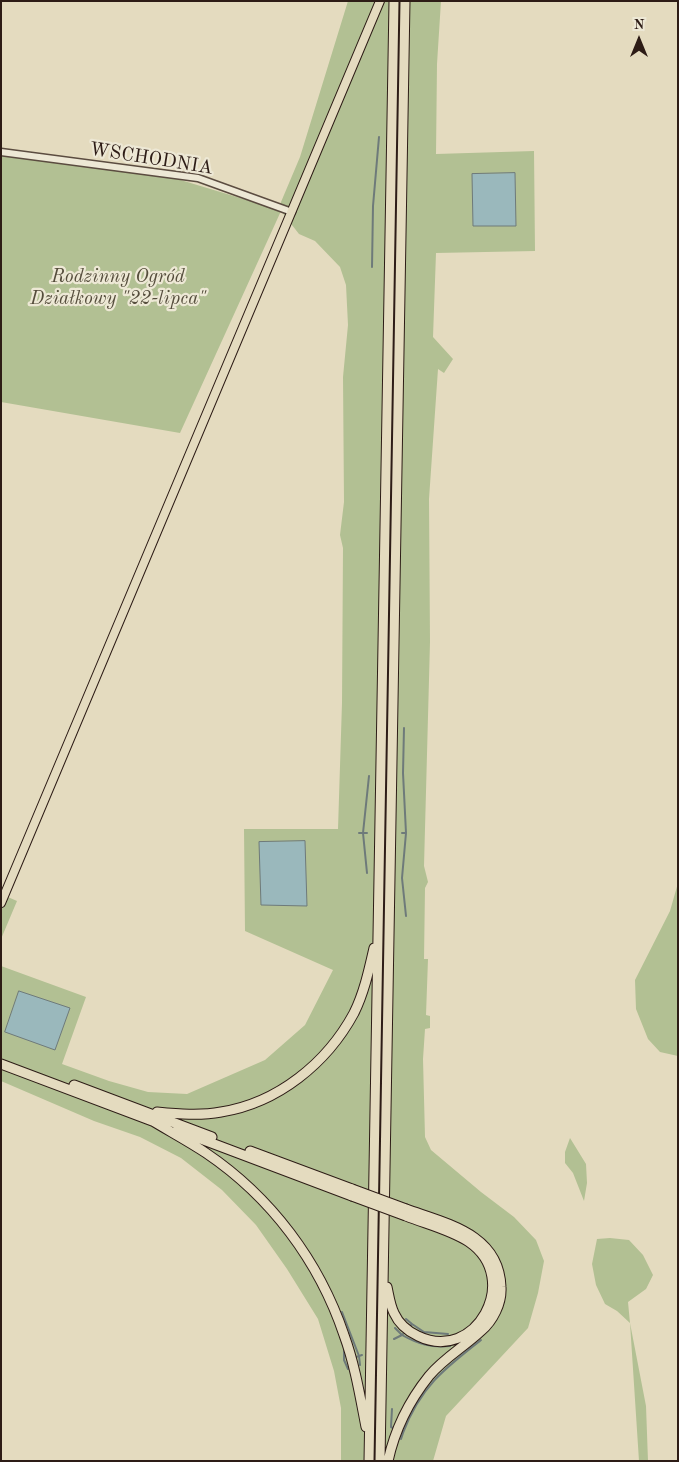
<!DOCTYPE html>
<html>
<head>
<meta charset="utf-8">
<style>
  body { margin:0 }
  #map { position:relative; width:679px; height:1462px; overflow:hidden; background:#e4dbbf; font-family:"Old Standard TT",serif }
  canvas { display:block }
  .frame { position:absolute; inset:0; border:2px solid #2d1c16; pointer-events:none }
  .north { position:absolute; left:614px; top:15px; width:50px; height:50px; -webkit-text-stroke:4px #ede8d5; paint-order:stroke; rotate:0deg; font-size:14px; font-weight:700; line-height:20px; text-align:center; color:#2d1c16 }
  .north::after { content:''; display:block; margin:auto; width:18px; height:22px; background:#2d1c16; clip-path:polygon(50% 0,100% 100%,50% 72%,0 100%) }
</style>
</head>
<body>
<div id="map">
<canvas width="679" height="1462"></canvas>
<div class="frame"></div>
<div class="north">N</div>
</div>
<script>
const ctx = document.querySelector('canvas').getContext('2d');
ctx.lineJoin = 'round';
function fillPath(path, color) { ctx.fillStyle = color; ctx.fill(path, 'evenodd'); }
function stroke(path, color, width, dash) { ctx.strokeStyle = color; ctx.lineWidth = width; ctx.lineCap = dash ? 'butt' : 'round'; ctx.setLineDash(dash || []); ctx.stroke(path); }
function label(font, color, halo, rows, align = 'center') {
  ctx.font = font + ' "Old Standard TT",serif'; ctx.lineWidth = 4.5; ctx.setLineDash([]); ctx.textBaseline = 'middle'; ctx.strokeStyle = halo; ctx.fillStyle = color; for (const [text, x, y, turn = 0] of rows) {
    ctx.save(); ctx.translate(x, y); ctx.rotate((+turn || 0) * Math.PI / 180); ctx.textAlign = isNaN(turn) ? turn : align; if (halo) ctx.strokeText(text, 0, 0); ctx.fillText(text, 0, 0); ctx.restore();
  }
}
const green = new Path2D(`
  M348,1H441L437,64L436,154L534,151L535,251L436,253L433,337L453,359L444,373L438,369L429,499L430,642L424,866L428,882L425,888L424,959H428L426,1015L430,1016V1028L425,1029L423,1059L425,1137L431,1150L481,1192L514,1217L536,1240L544,1261L538,1293L528,1328L446,1416L433,1461H341V1408L334,1371L318,1319L287,1269L256,1225L222,1190L181,1158L140,1137L94,1121L1,1081V966L86,997L62,1064L109,1081L148,1092L187,1094L265,1060L305,1025L333,970L245,931L244,829H338L342,703L343,548L340,535L344,502L343,377L348,325L346,285L340,267L315,241L299,234L281,211L180,433L1,402V155L174,178L280,210L279,208L281,202L300,157Z
  M678,883V1056L660,1052L648,1039L636,1009L635,980L670,911Z
  M1,894L17,901L1,939Z
  M570,1138L586,1164L587,1183L584,1201L573,1173L565,1163V1152Z
  M610,1238L629,1240L643,1255L653,1275L646,1289L628,1302L630,1323L646,1406L648,1461H639L630,1323L617,1311L605,1304L596,1285L592,1264L597,1239Z`);
const water = new Path2D(`
  M515,173L516,226H473L472,174Z
  M305,841L307,906L261,905L259,842Z
  M19,991L70,1008L55,1050L5,1032Z`);
const stream = new Path2D(`
  M372,267L373,206L379,137
  M404,728L403,773L406,833
  M359,833H367
  M402,833H406L402,878L406,916
  M367,873L363,833L369,776
  M342,1312L359,1356L360,1365
  M406,1319L412,1324L411,1325
  M412,1324L424,1332L448,1334
  M395,1328L402,1335L403,1334
  M394,1339L402,1335C418,1344 431,1348 450,1346
  M344,1351V1360L348,1369
  M356,1357L362,1355
  M392,1409L391,1427L393,1428
  M402,1432L403,1433C420,1387 445,1368 481,1340
  M401,1439L403,1433`);
const minor = new Path2D(`
  M1,152L198,178L292,212`);
const major = new Path2D(`
  M1,903L380,1`);
const highway = new Path2D(`
  M1,1064L155,1122
  M74,1085L212,1137
  M157,1112C178,1114 200,1116 221,1112C278,1103 327,1063 354,1013C364,993 369,970 374,948
  M151,1120C169,1131 188,1141 206,1153C271,1197 319,1261 344,1335C355,1365 360,1396 366,1427
  M177,1130L352,1196
  M250,1151L352,1189
  M387,1287C389,1296 390,1305 394,1313C399,1324 407,1331 418,1336C475,1364 523,1279 469,1242C451,1230 426,1224 406,1216
  M369,1461L394,1
  M380,1461L405,1
  M388,1461C395,1429 409,1401 429,1376C444,1358 464,1347 481,1331C493,1321 502,1303 501,1287C499,1234 448,1224 406,1209`);
const highwayBridge = new Path2D(`
  M352,1189L406,1209
  M352,1196L406,1216`);
const streetNames = [
  ["WSCHODNIA",151,159,9]
];
const parkNames = [
  ["Rodzinny Ogród",118,277],
  ["Działkowy \"22-lipca\"",118,299]
];
fillPath(green, '#b2c093');
fillPath(water, '#9ab8bc');
stroke(water, '#6e7a7a', 1);
stroke(stream, '#6e7a7a', 2);
stroke(minor, '#5b4c40', 9);
stroke(major, '#2d1c16', 10);
stroke(highway, '#2d1c16', 11);
stroke(minor, '#ede8d5', 6);
stroke(major, '#e4dbbf', 8);
stroke(highway, '#e4dbbf', 9);
stroke(highwayBridge, '#2d1c16', 11, []);
stroke(highwayBridge, '#e4dbbf', 9);
label('19px', '#2d1c16', '#ede8d5', streetNames);
label('italic 19px', '#554d3c', '#ede8d5', parkNames);
</script>
</body>
</html>
